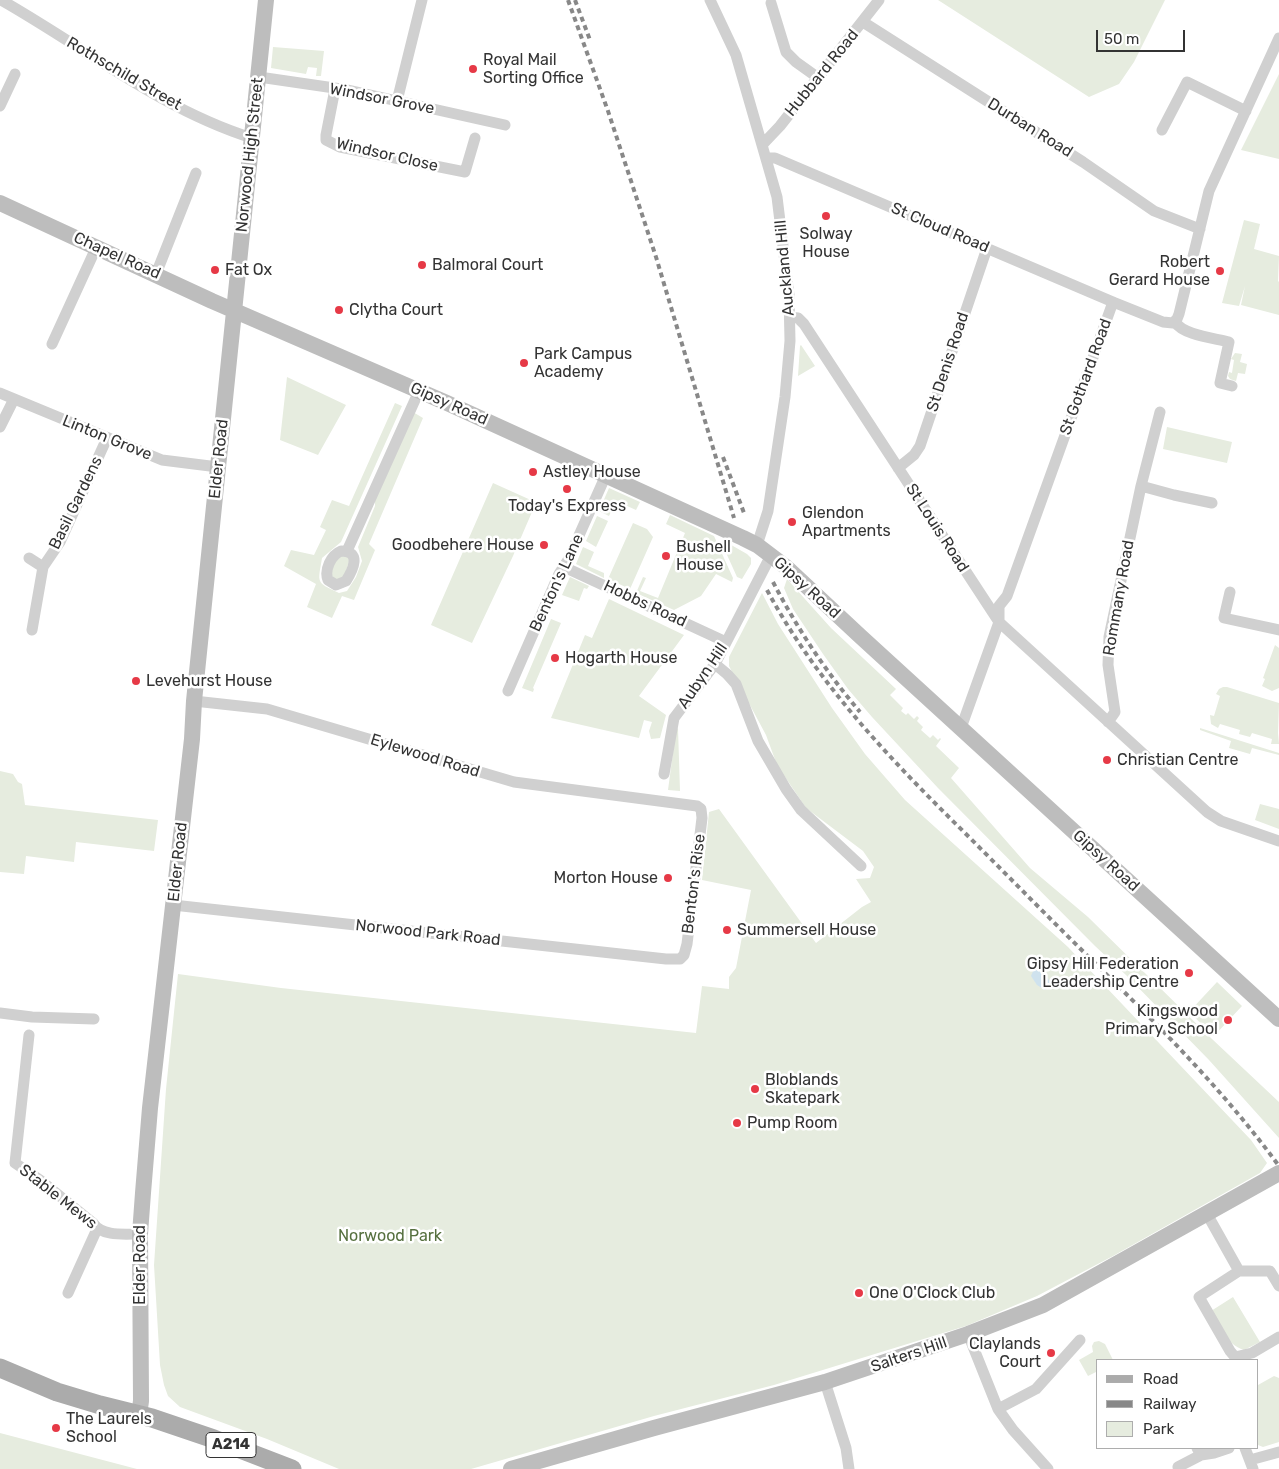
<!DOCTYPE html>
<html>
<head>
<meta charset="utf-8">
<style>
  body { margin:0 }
  #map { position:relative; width:1279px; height:1469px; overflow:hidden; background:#fff; font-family:Rubik,sans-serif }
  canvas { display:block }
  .legend { position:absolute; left:1096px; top:1359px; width:162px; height:90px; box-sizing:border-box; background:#fff; border:1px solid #adadad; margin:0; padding:6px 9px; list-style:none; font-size:15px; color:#333 }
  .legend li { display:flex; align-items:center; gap:10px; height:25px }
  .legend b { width:25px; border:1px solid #adadad }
  .scale { position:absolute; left:1096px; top:30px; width:89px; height:22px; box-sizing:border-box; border:2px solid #333; border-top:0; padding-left:6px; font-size:15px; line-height:18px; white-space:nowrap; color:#333; -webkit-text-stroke:4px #fff; paint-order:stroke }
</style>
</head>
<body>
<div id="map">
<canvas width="1279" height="1469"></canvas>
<ul class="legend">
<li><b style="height:6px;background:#ababab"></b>Road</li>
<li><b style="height:6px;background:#888"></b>Railway</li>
<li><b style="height:14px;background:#e6ecdf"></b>Park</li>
</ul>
<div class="scale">50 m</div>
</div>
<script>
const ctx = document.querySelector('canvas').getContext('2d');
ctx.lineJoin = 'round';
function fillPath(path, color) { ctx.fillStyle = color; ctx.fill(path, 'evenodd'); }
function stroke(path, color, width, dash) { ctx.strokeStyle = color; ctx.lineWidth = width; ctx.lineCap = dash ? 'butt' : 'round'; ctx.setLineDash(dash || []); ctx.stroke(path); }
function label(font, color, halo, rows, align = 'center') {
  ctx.font = font + ' Rubik,sans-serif'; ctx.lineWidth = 5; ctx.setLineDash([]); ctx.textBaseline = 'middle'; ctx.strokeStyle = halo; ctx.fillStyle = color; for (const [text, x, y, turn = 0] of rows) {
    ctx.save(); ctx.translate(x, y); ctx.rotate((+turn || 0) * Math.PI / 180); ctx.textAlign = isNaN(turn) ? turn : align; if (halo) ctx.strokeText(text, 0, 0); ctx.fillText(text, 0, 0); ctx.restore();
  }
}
const green = new Path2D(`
  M938,0H1165L1134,62L1119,84L1089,97Z
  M273,47L324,51L321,76H316L317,68L308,67L306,74L271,68Z
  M1279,74V159L1241,150Z
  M1244,220L1260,224L1254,249L1279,256L1278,281L1279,282V315L1241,305L1245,286L1239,306L1222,303Z
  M801,345L815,366L798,376L800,346Z
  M1235,353L1242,354L1240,362L1247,364L1245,374L1238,373L1236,381L1230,379L1228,376L1229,372L1232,373L1234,360L1231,359Z
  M287,377L346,405L318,455L280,440Z
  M395,403L402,406L341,542L322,558C318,583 315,582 339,593L347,591L356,577L362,561L358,547L375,506V500L413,412L423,418L369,544L375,550L354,600L342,596L332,618L307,607L316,584L284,566L291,550L314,555L326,530L320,527L332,500L349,506Z
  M1167,427L1232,442L1227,463L1163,449Z
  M493,483L533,501L535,505L513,556L472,643L431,625Z
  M609,488L640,502L636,510L616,501L609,516L599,511Z
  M670,515L714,536L733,578L732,582L716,574L701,596L674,610L636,593L643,577L646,578L640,591L658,598L685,533L666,524Z
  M597,516L608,521L596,547L586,541Z
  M633,523L647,529L653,537L630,589L608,579Z
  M726,542L747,554L751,558V564L742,579L737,577L723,546Z
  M583,547L594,552L588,566L604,573V578L576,564Z
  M339,555L350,558L344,578L335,582L330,571Z
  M570,577L589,586L587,589L584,588L579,601L562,595Z
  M787,579L831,628L896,689L890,695L903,708L901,711L906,715L908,713L914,719L917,716L919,718L917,721L923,727L921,730L930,738L933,735L938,740L940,738L941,739L936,746L959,768L951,778L1030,868L1088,917L1212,1039L1279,1102V1138L1209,1060L1126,975L1095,946L938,788L872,717L848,689L823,654L793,609L784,588Z
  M762,593L778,624L832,708L865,754L905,800L1068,947L1251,1140L1267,1163L1260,1173L1113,1256L1037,1296L966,1326L774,1385L654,1416L471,1469H339L267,1439L180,1407L168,1396L164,1385L160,1365L154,1265L166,1089L178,974L281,988L696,1033L702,986L729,989V977L736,968L751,890L702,880L709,812L719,809L816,943L862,907L871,902L856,879L870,878L874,867L863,851L806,808L777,765L766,735L729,666V657Z
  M609,599L684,635L639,696L666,715L660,738L651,739L649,731L652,722L644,720L639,738L551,718L585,635L592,638Z
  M551,619L561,623L533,688L534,689L533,692L522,688Z
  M1275,645L1279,648V688L1272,691L1262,686L1265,679L1263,678Z
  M1223,687H1227L1279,703L1278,733L1279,744H1271L1272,739L1252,733L1250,737L1239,734L1240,730L1220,724L1218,728L1211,724L1210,715L1214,716L1220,696L1216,694L1219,689Z
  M678,728L680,791L668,790L676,730Z
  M1200,728L1279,753V755L1252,748L1250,754L1229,748L1231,741L1200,730Z
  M0,771L13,774L18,782L22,784L25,805L158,820L154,851L76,842L74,862L26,856L24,874L0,872Z
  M1260,804L1279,809V829L1255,820Z
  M1217,982L1242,1006L1214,1036L1189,1012Z
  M1233,1297L1260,1342L1244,1350C1226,1344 1219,1326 1211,1311Z
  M1099,1341L1105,1344L1113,1360H1098V1371L1088,1376L1079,1360L1093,1352L1092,1346L1094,1342Z
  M1274,1376L1279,1378V1442L1263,1447L1258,1445V1385Z
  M0,1433L137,1469H0Z`);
const water = new Path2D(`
  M1034,969C1045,972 1048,976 1051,986L1045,990L1037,985L1031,976Z`);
const street = new Path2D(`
  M1,0C84,47 160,109 252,138
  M710,0L736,55L777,197L789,295L790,341L785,397L768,511L757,545
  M771,3L786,52L796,62L817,77
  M863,22L1083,162L1154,211L1200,229
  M259,77L348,90L505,125
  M335,89L326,135V140L340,147L465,172L475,138
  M397,101L422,0
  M0,106L15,74
  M1162,130L1187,82L1246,111
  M762,145L780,126L879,0
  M766,158H775L1113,302L1163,322L1173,323L1177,319L1179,314L1209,191L1279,38
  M156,274L196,173
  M790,317L798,318L804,324L999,622L1207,812L1221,821L1279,841
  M1175,322C1183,335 1214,338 1229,342L1220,383L1232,386
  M52,344L96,248
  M0,393L162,460L218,467
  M0,427L14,399
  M898,468L914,455L920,446L987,248
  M1141,486L1174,495L1212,503
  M341,551C362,551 353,570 346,581L336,585L328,580C324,570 331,555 341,551Z
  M347,551L419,391
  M29,558L43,567
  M564,567L726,642
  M1230,592L1224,618L1279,630
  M32,630L43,567L60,542L107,438
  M715,664L727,674L736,684L758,741L786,789L801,810L861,866
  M508,691L559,574L568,560L606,475
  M1108,722L1115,712L1108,665L1109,637L1141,486L1160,412
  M961,728L999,622V606L1007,596L1113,302
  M664,774L674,718L715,664L767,563L772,556
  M173,905L666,959H680L684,955L687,944L702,818L701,809L697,806L514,782L267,709L194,701
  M0,1013L32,1017L94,1019
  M29,1035L15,1163L40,1180L93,1223C102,1237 125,1234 140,1234
  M1207,1214L1239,1271
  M1279,1286L1270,1271H1239L1199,1297L1230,1351L1235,1357L1252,1353L1279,1337
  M68,1293L97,1229
  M968,1334L998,1409L1013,1430L1048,1469
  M825,1382L846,1448L849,1469
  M998,1409L1036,1389L1080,1340
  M1197,1448L1201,1455L1214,1453L1229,1448
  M1245,1448L1253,1469
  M1250,1460L1279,1452
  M1178,1467L1201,1455`);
const secondary = new Path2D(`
  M0,203L212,301L447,403L743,538L757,545L786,567L860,636L1279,1019
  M139,1415L141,1401L140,1234L143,1193L150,1108L192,739L194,701L266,0
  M511,1469L654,1428L825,1382L968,1334L1043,1305L1279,1173`);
const primary = new Path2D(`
  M0,1368L57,1392L100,1405L152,1418L214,1439L292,1469`);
const rail = new Path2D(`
  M568,0L608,111L656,257L734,518
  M575,0L590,40
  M723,457L744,513
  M773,582C797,628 826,672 860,712
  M767,590C818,685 892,761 968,836C1013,881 1057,926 1102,970C1165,1032 1227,1095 1279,1166`);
const markers = [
  [473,69,5,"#e63946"],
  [826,216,5,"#e63946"],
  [422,265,5,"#e63946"],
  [215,270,5,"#e63946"],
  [1220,271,5,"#e63946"],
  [339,310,5,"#e63946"],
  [524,363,5,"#e63946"],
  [533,472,5,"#e63946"],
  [567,489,5,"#e63946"],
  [792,522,5,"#e63946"],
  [544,545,5,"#e63946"],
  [666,556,5,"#e63946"],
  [555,658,5,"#e63946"],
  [136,681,5,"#e63946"],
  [1107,760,5,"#e63946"],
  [668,878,5,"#e63946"],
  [727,930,5,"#e63946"],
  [1189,973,5,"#e63946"],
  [1228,1020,5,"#e63946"],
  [755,1089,5,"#e63946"],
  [737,1123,5,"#e63946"],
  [859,1293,5,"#e63946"],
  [1051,1353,5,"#e63946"],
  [56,1428,5,"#e63946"]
];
const shields = [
  [231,1445,50]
];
const shieldNames = [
  ["A214",231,1445]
];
const poiNames = [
  ["Royal Mail",483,60],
  ["Sorting Office",483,78],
  ["Solway",826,234,"center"],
  ["House",826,252,"center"],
  ["Robert",1210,262,"right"],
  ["Gerard House",1210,280,"right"],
  ["Balmoral Court",432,265],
  ["Fat Ox",225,270],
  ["Clytha Court",349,310],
  ["Park Campus",534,354],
  ["Academy",534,372],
  ["Astley House",543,472],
  ["Today's Express",567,506,"center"],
  ["Glendon",802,513],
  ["Apartments",802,531],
  ["Goodbehere House",534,545,"right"],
  ["Bushell",676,547],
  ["House",676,565],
  ["Hogarth House",565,658],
  ["Levehurst House",146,681],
  ["Christian Centre",1117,760],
  ["Morton House",658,878,"right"],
  ["Summersell House",737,930],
  ["Gipsy Hill Federation",1179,964,"right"],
  ["Leadership Centre",1179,982,"right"],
  ["Kingswood",1218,1011,"right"],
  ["Primary School",1218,1029,"right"],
  ["Bloblands",765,1080],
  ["Skatepark",765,1098],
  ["Pump Room",747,1123],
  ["One O'Clock Club",869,1293],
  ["Claylands",1041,1344,"right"],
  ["Court",1041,1362,"right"],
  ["The Laurels",66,1419],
  ["School",66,1437]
];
const streetNames = [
  ["Hubbard Road",822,73,-51],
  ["Rothschild Street",124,74,30],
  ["Windsor Grove",382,99,11],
  ["Durban Road",1030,128,32],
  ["Norwood High Street",250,155,-84],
  ["Windsor Close",387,155,13],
  ["St Cloud Road",940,228,23],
  ["Chapel Road",117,256,24],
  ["Auckland Hill",785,268,-95],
  ["St Denis Road",948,362,-72],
  ["St Gothard Road",1086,377,-70],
  ["Gipsy Road",449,404,24],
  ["Linton Grove",107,438,22],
  ["Elder Road",219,459,-84],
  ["Basil Gardens",76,503,-64],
  ["St Louis Road",937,528,57],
  ["Benton's Lane",557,583,-65],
  ["Gipsy Road",807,588,42],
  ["Rommany Road",1119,598,-80],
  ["Hobbs Road",645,604,25],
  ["Aubyn Hill",703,676,-56],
  ["Eylewood Road",425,756,17],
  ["Gipsy Road",1106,861,42],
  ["Elder Road",178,862,-84],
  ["Benton's Rise",694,884,-83],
  ["Norwood Park Road",428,933,6],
  ["Stable Mews",58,1197,38],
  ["Elder Road",140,1265,-90],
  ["Salters Hill",909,1355,-19]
];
const parkNames = [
  ["Norwood Park",390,1236]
];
fillPath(green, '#e6ecdf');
fillPath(water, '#cfe2ee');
stroke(street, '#d0d0d0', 11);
stroke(secondary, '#bdbdbd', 16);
stroke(primary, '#ababab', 19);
stroke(rail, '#888', 4, [5, 4]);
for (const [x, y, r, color] of markers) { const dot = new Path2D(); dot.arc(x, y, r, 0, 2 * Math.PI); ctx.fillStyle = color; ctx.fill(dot); stroke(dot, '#fff', 2); }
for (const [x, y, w] of shields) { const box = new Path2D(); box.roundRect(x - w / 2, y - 12.5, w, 25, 4); ctx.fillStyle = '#fff'; ctx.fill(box); stroke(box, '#333', 1); }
label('bold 15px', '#333', null, shieldNames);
label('16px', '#333', '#fff', poiNames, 'left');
label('16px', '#333', '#fff', streetNames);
label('16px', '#56703f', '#fff', parkNames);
</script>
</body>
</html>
